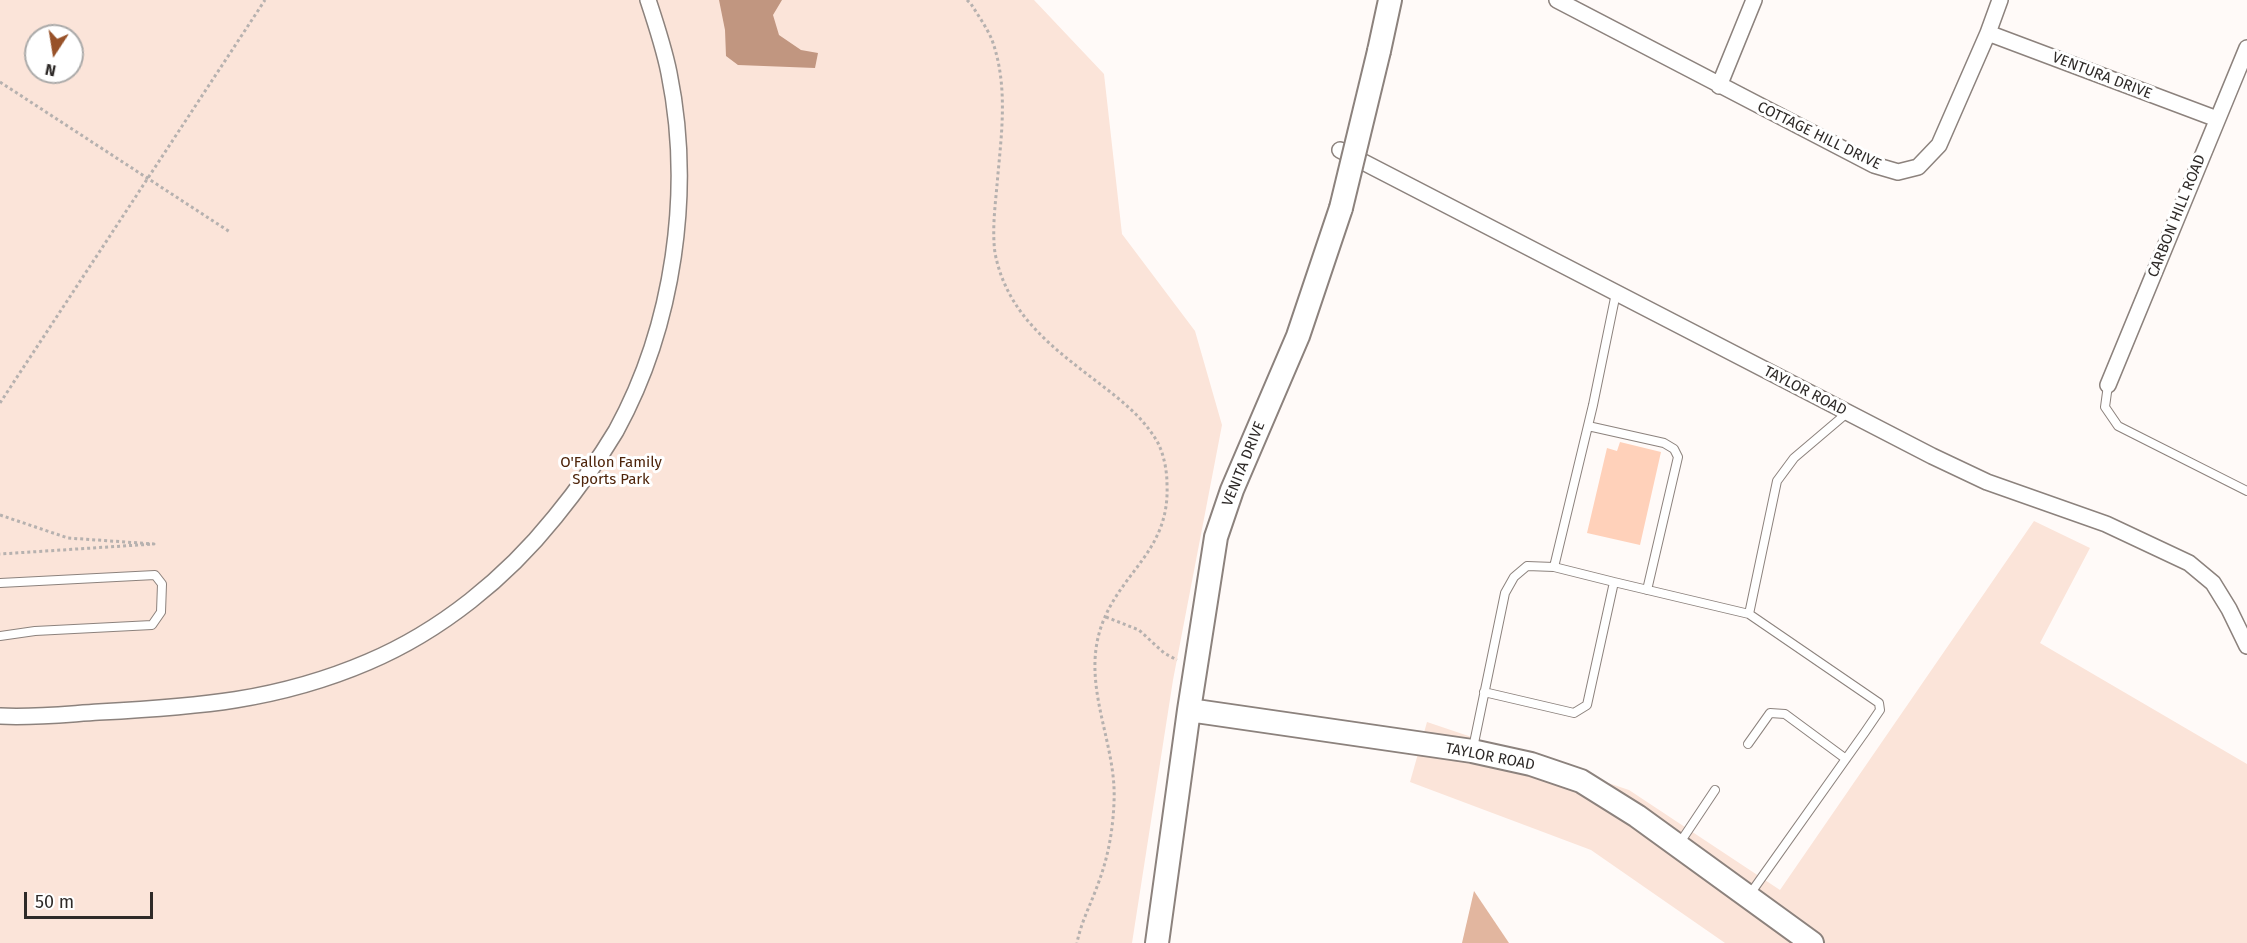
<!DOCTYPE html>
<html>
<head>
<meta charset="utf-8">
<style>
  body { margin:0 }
  #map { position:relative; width:2247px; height:943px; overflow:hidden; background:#fffaf8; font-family:"Fira Sans",sans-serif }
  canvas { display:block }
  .north { position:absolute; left:24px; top:24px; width:60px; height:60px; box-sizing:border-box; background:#fff; border:2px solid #abaaa9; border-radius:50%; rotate:192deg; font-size:16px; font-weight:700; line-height:24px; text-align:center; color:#2e2a28 }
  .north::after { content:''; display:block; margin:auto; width:21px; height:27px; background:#985229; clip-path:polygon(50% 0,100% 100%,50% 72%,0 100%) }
  .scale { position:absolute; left:24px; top:892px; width:129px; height:27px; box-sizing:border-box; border:3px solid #2e2a28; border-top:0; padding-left:8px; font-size:18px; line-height:21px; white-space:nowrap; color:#2e2a28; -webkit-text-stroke:4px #fff; paint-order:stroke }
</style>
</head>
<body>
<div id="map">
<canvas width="2247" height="943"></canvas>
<div class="north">N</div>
<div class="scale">50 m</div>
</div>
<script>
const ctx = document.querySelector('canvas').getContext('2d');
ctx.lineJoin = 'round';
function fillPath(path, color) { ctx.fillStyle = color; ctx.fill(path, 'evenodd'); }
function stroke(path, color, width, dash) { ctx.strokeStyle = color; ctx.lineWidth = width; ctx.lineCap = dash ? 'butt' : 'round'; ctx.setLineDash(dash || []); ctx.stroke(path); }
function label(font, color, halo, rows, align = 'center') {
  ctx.font = font + ' "Fira Sans",sans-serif'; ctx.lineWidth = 6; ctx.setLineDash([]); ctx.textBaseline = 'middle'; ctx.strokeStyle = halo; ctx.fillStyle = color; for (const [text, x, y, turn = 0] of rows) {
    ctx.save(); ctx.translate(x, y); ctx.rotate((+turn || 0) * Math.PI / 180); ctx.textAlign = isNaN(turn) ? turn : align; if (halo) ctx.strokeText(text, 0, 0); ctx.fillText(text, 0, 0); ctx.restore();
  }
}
const green = new Path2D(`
  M0,0H1034L1104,74L1122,234L1195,331L1222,425L1173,680L1132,943H0ZM36,36H72V72H36Z
  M2034,521L2090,548L2040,643L2247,764V943H1725L1591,850L1410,782L1427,722L1629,790L1780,890Z`);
const forest = new Path2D(`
  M1474,891L1509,943H1462Z`);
const water = new Path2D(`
  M719,0H782L773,15L779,35L801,50L818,53L815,68L738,65L726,56L725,30Z`);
const building = new Path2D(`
  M1620,442L1661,452L1640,545L1587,533L1607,448L1617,451Z`);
const path = new Path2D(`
  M967,0L971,4C978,15 987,28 992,40C1009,87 1001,137 997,185C995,207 992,231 995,253C1007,315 1053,348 1100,384C1122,401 1144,418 1158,443C1164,455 1167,471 1167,484C1170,552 1121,570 1101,627C1081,687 1117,743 1114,802C1113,830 1108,858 1098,884C1091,904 1081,922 1077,943
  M0,82L230,232
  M0,403L265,0
  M0,515L68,538L154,544L0,554
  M1106,617L1139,630L1164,653L1177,660`);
const lane = new Path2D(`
  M2108,385L2105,407L2118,426L2247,491
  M1588,426L1664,443L1674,449L1678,457L1647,590
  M1614,582L1749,614L1879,703L1880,710L1865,732L1750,894
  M0,583L155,575L162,584L161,612L152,625L35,631L0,636
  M1749,614L1777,481L1794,458L1847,413
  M1484,692L1574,713L1587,705L1614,582L1554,567
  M1748,744L1770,713L1785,714L1846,759
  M1473,748L1505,593L1514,577L1527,566L1554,567L1593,405L1616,293
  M1679,844L1715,790`);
const street = new Path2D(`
  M1557,0L1874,165L1898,172L1918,167L1939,145L1988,33L2000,0
  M1988,33L2217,119
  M1719,86L1754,0
  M1340,150L1932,456L1987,482L2106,524L2189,563L2213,583L2229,609L2247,646
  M2108,385L2247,48
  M0,716C33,718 67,714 99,712C196,707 277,701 368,662C441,631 506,578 555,517C577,490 598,461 616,431C674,325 693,191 669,73C664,48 656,24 648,0`);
const secondary = new Path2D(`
  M1379,51L1390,0
  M1189,710L1472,751L1531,764L1581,781L1637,816L1812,943
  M1157,943L1189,710L1216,537L1232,490L1298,336L1341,208`);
const secondaryBridge = new Path2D(`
  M1341,208L1379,51`);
const streetNames = [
  ["VENTURA DRIVE",2102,76,21],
  ["COTTAGE HILL DRIVE",1819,136,26],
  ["CARBON HILL ROAD",2177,216,-68],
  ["TAYLOR ROAD",1805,391,27],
  ["VENITA DRIVE",1244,464,-68],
  ["TAYLOR ROAD",1490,757,11]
];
const parkNames = [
  ["O'Fallon Family",611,463],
  ["Sports Park",611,480]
];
fillPath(green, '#fbe4d9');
fillPath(forest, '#e2b69f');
fillPath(water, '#c19680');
fillPath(building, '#ffd1ba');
stroke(lane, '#8c827d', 10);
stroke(street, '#8c827d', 18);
stroke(secondary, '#8c827d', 26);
stroke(path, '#b6b1af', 3, [3, 3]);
stroke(lane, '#fff', 8);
stroke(street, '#fff', 15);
stroke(secondary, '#fff', 22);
stroke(secondaryBridge, '#8c827d', 26, []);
stroke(secondaryBridge, '#fff', 22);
label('15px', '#2e2a28', '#fff', streetNames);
label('15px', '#4e240a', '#fff', parkNames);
</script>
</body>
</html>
